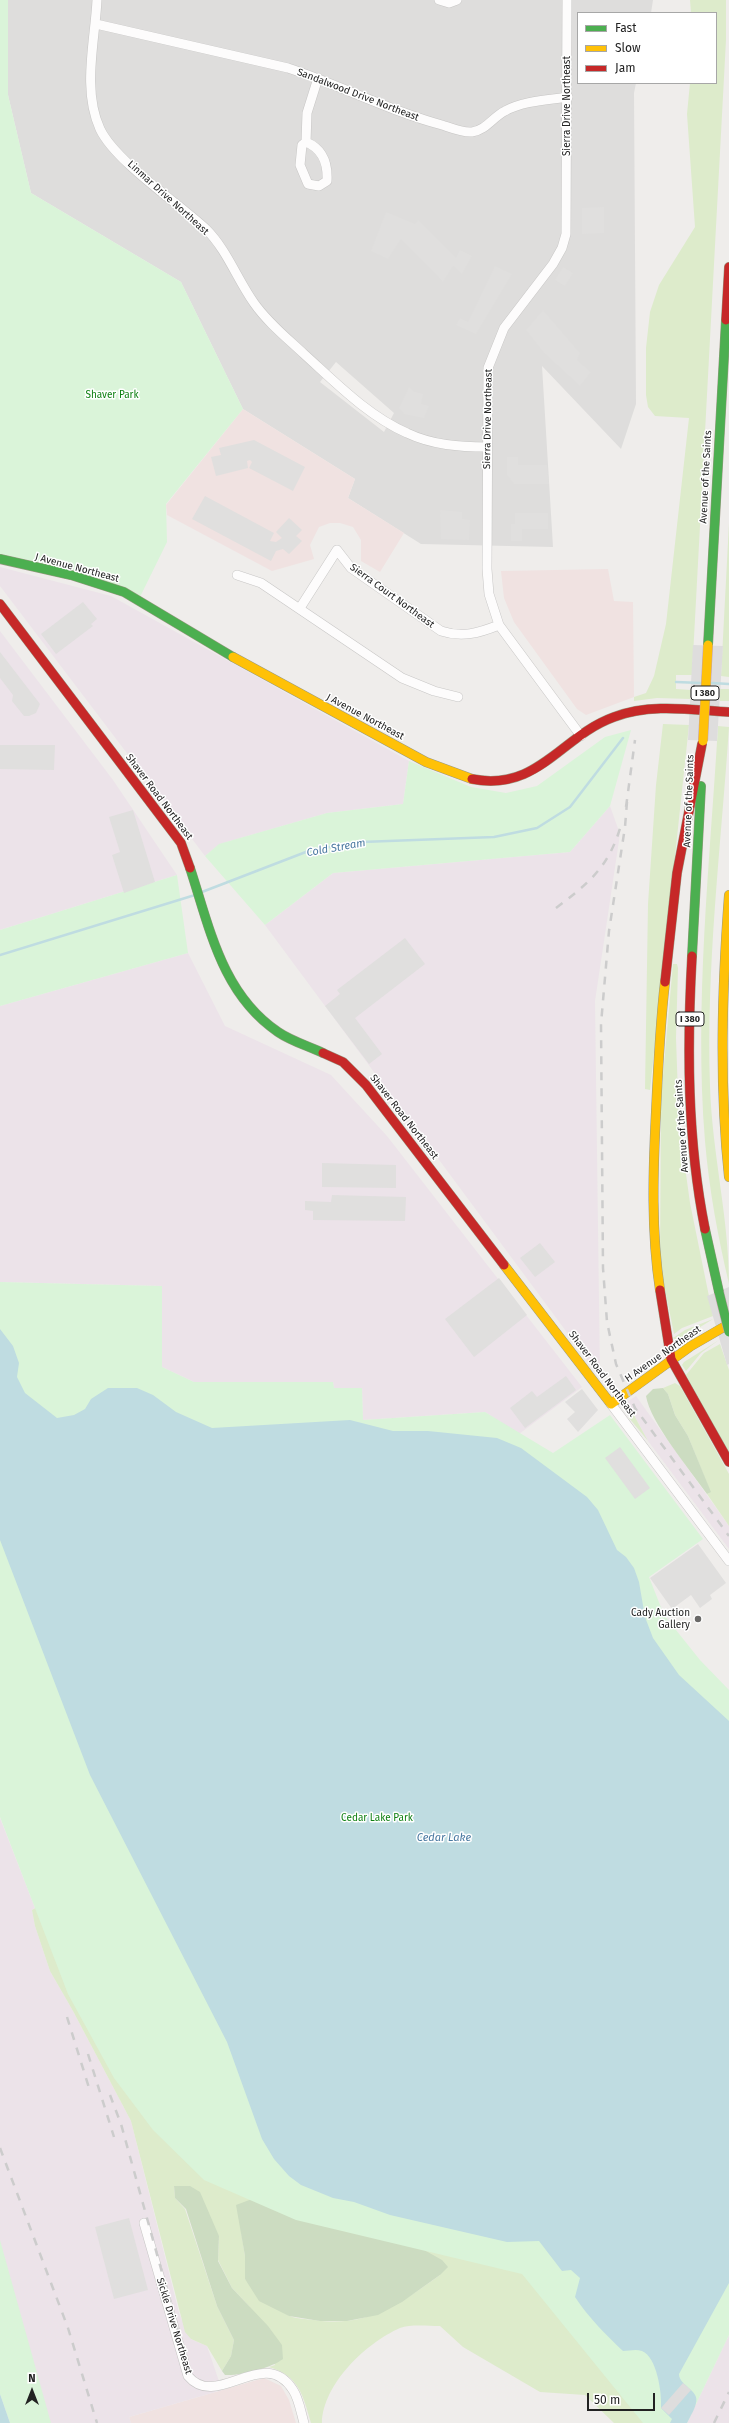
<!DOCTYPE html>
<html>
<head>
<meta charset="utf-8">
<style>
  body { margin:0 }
  #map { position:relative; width:729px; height:2423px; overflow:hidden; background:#efedeb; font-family:"Fira Sans",sans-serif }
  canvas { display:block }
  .legend { position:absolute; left:577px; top:12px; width:140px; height:72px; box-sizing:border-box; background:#fff; border:1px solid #a7a7a7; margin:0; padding:5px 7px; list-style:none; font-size:12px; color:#222 }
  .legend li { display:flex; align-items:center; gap:8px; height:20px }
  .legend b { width:20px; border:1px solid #a7a7a7 }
  .north { position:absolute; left:12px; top:2371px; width:40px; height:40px; -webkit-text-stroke:3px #fff; paint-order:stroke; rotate:0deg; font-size:11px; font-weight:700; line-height:16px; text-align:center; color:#222 }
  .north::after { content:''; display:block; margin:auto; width:14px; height:18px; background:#222; clip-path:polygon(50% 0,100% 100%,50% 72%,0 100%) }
  .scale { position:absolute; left:587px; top:2393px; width:68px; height:18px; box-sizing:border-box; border:2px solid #222; border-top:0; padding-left:5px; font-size:12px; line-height:14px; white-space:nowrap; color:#222; -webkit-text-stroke:3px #fff; paint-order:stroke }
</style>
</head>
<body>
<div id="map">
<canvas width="729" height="2423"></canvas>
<ul class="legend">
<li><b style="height:5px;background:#4caf50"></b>Fast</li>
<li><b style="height:5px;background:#ffc107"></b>Slow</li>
<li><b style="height:5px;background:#c62828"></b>Jam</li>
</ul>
<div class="north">N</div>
<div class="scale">50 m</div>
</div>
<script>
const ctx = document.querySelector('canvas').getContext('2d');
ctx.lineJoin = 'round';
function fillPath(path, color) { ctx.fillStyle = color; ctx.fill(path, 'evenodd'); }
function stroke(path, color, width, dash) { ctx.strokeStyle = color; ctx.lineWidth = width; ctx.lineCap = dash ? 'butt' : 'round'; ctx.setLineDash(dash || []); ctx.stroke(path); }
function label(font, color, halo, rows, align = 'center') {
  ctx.font = font + ' "Fira Sans",sans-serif'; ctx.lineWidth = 3; ctx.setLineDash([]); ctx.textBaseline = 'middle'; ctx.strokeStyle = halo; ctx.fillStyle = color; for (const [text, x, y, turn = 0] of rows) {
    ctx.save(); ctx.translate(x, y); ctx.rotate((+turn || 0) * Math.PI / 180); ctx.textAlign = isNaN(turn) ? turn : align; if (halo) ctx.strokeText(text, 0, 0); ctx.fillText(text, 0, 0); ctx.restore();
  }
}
const residential = new Path2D(`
  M8,0H653L651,13H578V83H636L634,93L636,404L621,449L542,366L553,547L421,544L348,498L355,479L243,409L181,282L31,193L8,95ZM336,362L394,413L384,432L320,382Z`);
const commercial = new Path2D(`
  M243,409L355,479L348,498L404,533L380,572L361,561V540L353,527L340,523H330L319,527L310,545L314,559L272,571L167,515L166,505Z
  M608,569L614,601L633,602L634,697L586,715L577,709L514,622L504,598L501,571Z
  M264,2378L281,2386L289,2400L296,2423H131L129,2417Z`);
const industrial = new Path2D(`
  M0,567L111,596L409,761L403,804L327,813L220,844L205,856L0,586Z
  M0,631L113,780L177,875L0,930Z
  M610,806L620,834L595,1001L600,1377L265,925L333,873L570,852Z
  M188,953L225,1026L331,1075L387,1136L582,1387L519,1434L485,1412L363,1420L362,1388H334L333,1382H194L162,1367V1286L0,1282V1006Z
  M636,1396L729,1526V1549L648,1441L627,1402Z
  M0,1818L35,1908L32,1910L35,1926L50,1971L73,2011L131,2121L179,2313L191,2339L207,2346L222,2390L129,2417L131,2423H50L0,2248Z
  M729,2335V2423H687L697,2402Z`);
const grass = new Path2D(`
  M690,0H726V40L692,675H676V689L691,690V699L657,698L634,701V697L646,693L654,676L666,624L689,418L655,416L648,407L646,395V348L650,312L659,285L695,227L687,114L690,83H716V13H691Z
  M729,523V677L721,676Z
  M720,689H729V701H720Z
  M663,724L689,725L650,1090L645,1089L648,904L656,785Z
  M718,726L729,727C721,846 706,966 710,1086C712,1153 729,1218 729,1284C718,1237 709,1189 705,1141C694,1005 710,862 718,726Z
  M673,964H677L678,968L676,1038L679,1123L690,1203L713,1316L682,1328L674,1334L660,1264L661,1098Z
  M713,1319L678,1341L673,1338L685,1330Z
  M719,1340L701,1353L686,1371L682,1365L684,1362Z
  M720,1344L729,1370V1453L686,1375L704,1353Z
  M675,1383L680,1386L729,1474V1526L707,1494L709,1493L708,1486L688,1436L675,1415L668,1394L663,1388Z
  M629,1406L648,1441L629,1418L631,1415Z
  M37,1907L257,2190L241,2231L245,2256V2279C255,2287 279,2312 290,2316C296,2319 307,2319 314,2320C368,2328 399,2304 440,2275L417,2246L515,2251L653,2423H614L585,2395L540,2392L463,2347L440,2326C428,2326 410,2324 400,2328C366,2343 323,2384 322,2423H311C303,2395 299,2376 269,2367L275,2365L249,2306L232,2288L218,2260L219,2236L174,2186L175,2198L185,2209L217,2306L234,2340L231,2356L222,2371L207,2346L191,2339L185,2332L131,2121L73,2011L50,1971L35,1926L32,1910Z`);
const forest = new Path2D(`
  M663,1388L668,1394L675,1415L688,1436L711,1492L707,1494C690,1470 650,1422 646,1396L653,1389Z
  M174,2186H190L200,2192L219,2236L218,2261L232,2288L268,2326L282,2345L283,2359C271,2368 241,2376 225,2375L222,2371L231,2356L234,2340L217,2306L186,2209L175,2198Z
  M260,2196L417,2246L442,2260L448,2267L440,2275L402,2302L378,2315L347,2321H320L289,2316L259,2301L245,2279V2256L236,2205Z`);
const park = new Path2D(`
  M0,0H8V95L31,193L181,282L243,409L166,504L167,542L139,599L0,559Z
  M631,730L610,806L570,852L333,873L265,925L205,856L219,844L327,813L403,804L409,761L471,787L506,793L537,786L605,737Z
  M177,875L188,953L0,1006V930Z
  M0,1282L162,1286V1367L194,1382H333L334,1388H362L363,1420L485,1412L553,1453L610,1415L703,1539L649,1577L664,1615L700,1660L729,1690V2335L687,2423H643L522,2274L296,2220L204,2180L153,2130L114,2078L68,1994L0,1817Z
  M0,2240L51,2423H10L0,2394Z`);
const parking = new Path2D(`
  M604,207V233L582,234V208Z
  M386,212L415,224L418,220L456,258L460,250L472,256L462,274L453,266L443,282L401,239L388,259L371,251Z
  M495,266L512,274L476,334L456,325L460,318L468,322Z
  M563,267L573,273L565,286L555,280Z
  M543,310L580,353L577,360L591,372L580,386L544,353L526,330Z
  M409,387L415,392L423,394L421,404L429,406L424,418L404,414L399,408Z
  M254,440L305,467L293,491L249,468L252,462L250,460L247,461L248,468L216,476L211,457L221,455L219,448Z
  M507,457H518V465H547L549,484H514L507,475Z
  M205,496L274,533L270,541L276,542L282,538L276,532L289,518L302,530L296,536L302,541L289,554L283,549L276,551L271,561L192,519Z
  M440,510L462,512V519L470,520L469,540L441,539Z
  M515,513H548V529H522V541H511V524H515Z
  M83,602L97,619L91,624L93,626L56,654L41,634Z
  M0,652L40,704L36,713L29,716H24L12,701L13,695L0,678Z
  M0,745H55L54,770L0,769Z
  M133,810L155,882L124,893L112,855L120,852L109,817Z
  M405,938L425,964L355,1018L382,1054L369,1064L325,1006L340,994L337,990Z
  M322,1163L396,1165V1188L322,1187Z
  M332,1195L406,1197L405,1221L313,1220V1211L305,1210V1201L331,1202Z
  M540,1243L555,1262L535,1277L520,1258Z
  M499,1278L527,1315L474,1357L445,1319Z
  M566,1376L576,1390L525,1428L510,1408L532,1391L537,1397Z
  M582,1389L598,1410L578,1432L567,1419L575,1412L565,1402Z
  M620,1447L650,1488L635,1499L605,1458Z
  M698,1544L726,1583L710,1595L712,1599L700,1608L691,1595L672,1609L650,1578Z
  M129,2218L148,2290L114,2299L95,2227Z`);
const water = new Path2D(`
  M0,1329L13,1346L19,1363L17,1377L25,1393L57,1418L74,1415L85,1409L91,1399L108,1388H137L153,1395L176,1412L212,1428L350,1420L393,1431H428L497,1438L521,1448L587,1497L598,1510L617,1550L626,1557L634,1568L639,1582L645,1617L653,1638L679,1675L729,1721V2283L679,2374C679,2386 700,2390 696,2403C695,2409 690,2417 687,2423H670L672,2419L661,2408C662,2393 657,2357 642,2351C636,2349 629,2351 623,2351C605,2334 589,2318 575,2297L580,2278L571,2270L562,2271L539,2241L507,2242L390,2215L354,2202L333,2198L301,2185L289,2176L274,2159L262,2139L227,2042L90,1775L0,1540Z
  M0,2394L10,2423H0Z`);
const pier = new Path2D(`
  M693,645L723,646L717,741L688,740Z
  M729,1287V1364L727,1365L707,1296Z
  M683,2383L691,2390L669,2415L661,2408Z`);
const stream = new Path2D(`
  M676,682L701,683
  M712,683L729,684
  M202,892L311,850L362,842L494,837L537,828L570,807L623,738
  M0,955L195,895`);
const street = new Path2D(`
  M97,0C95,41 82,90 100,129C115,161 178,203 206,229C227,250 237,279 254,303C268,323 287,338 304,354C335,382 368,416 407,433C432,445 460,447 487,447
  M439,0L449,3L457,0
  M567,0L566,234L562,248L553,264L504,328L488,368L487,569L489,594L499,625L581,736
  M96,24L288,68C340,85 389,111 442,125C451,128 463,133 472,132C486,130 493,117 505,111C523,101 548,100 568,97
  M306,142C323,149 328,163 327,181L319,186L308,184L300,165L302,145L306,142L307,113L318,78
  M337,550L351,568L441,631C462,638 479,633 499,625
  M237,575L261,583L402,678L434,691L458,697
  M300,608L337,550
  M611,1404L729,1561
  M144,2223L188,2376C217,2411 264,2344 293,2390C299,2399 301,2413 304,2423`);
const fast = new Path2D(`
  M0,559L71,575L124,592L233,657
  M708,645L726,320
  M190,868C210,929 222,994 278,1032C291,1041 308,1046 323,1053
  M692,956L701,786
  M705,1229L719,1292`);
const slow = new Path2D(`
  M233,657L426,762L472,779
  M729,895C722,989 719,1083 729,1177
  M504,1265L611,1404L691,1346L729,1324
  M660,1290C651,1231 653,1172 656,1112C658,1068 660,1025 665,982`);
const jam = new Path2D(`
  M726,320L729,267
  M0,604L181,843L190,868
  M472,779C538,792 561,736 614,717C651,703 692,710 729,712
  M692,956C687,1047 687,1139 705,1229
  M665,982L677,873L702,744
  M323,1053L343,1062L366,1085L504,1265
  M660,1290L671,1359L729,1462`);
const rail = new Path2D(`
  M627,802L625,827L609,931L601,1024L603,1268L607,1322L616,1364L635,1408L729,1536
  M626,807L635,740
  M556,908C589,883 609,867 621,825
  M67,2017L90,2091
  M88,2054L114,2137
  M110,2095L121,2124L190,2374
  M0,2148L68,2328L97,2423
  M714,2423L729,2392`);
const fastBridge = new Path2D(`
  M719,1292L729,1332`);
const slowBridge = new Path2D(`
  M703,741L708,645`);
const markers = [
  [698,1619,4,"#6a6968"]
];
const shields = [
  [705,693,28],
  [690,1019,28]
];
const shieldNames = [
  ["I 380",705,693],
  ["I 380",690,1019]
];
const streetNames = [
  ["Sandalwood Drive Northeast",358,95,21],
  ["Sierra Drive Northeast",567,106,-90],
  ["Linmar Drive Northeast",168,198,42],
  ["Sierra Drive Northeast",488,419,-89],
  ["Avenue of the Saints",706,477,-87],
  ["J Avenue Northeast",77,568,15],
  ["Sierra Court Northeast",392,596,36],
  ["J Avenue Northeast",365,717,28],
  ["Shaver Road Northeast",159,797,53],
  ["Avenue of the Saints",689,801,-88],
  ["Shaver Road Northeast",404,1117,52],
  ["Avenue of the Saints",682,1126,-94],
  ["H Avenue Northeast",663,1354,-35],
  ["Shaver Road Northeast",602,1374,53],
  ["Sickle Drive Northeast",174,2326,73]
];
const parkNames = [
  ["Shaver Park",112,395],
  ["Cedar Lake Park",377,1818]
];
const poiNames = [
  ["Cady Auction",690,1613],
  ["Gallery",690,1625]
];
const waterNames = [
  ["Cold Stream",336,848,-10],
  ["Cedar Lake",444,1838]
];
fillPath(residential, '#dedddc');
fillPath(commercial, '#f0e2e1');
fillPath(industrial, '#ece3e9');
fillPath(grass, '#ddebcb');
fillPath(forest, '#ccdcc1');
fillPath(park, '#daf4d9');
fillPath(parking, '#e0dfde');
fillPath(water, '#bfdce1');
fillPath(pier, '#dedddd');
stroke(stream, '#bfdce1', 2.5);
stroke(street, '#c7c6c5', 10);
stroke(fast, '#999982', 10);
stroke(slow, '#999982', 10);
stroke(jam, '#999982', 10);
stroke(street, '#fdfcfc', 9);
stroke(fast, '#4caf50', 9);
stroke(slow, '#ffc107', 9);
stroke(jam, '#c62828', 9);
stroke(rail, '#ccc', 2.5, [8, 8]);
stroke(fastBridge, '#c4a2ae', 10, []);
stroke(slowBridge, '#c4a2ae', 10, []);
stroke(fastBridge, '#4caf50', 9);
stroke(slowBridge, '#ffc107', 9);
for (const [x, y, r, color] of markers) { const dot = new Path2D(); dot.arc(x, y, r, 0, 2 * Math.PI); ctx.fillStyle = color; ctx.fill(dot); stroke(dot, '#fff', 1.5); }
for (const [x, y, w] of shields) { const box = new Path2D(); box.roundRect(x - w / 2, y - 7, w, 14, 3); ctx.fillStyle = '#fff'; ctx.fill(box); stroke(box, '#222', 1); }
label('bold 9px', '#222', null, shieldNames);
label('10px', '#222', '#fff', streetNames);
label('10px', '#0f8013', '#fff', parkNames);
label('10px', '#222', '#fff', poiNames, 'right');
label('italic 11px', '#4978a0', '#fff', waterNames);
</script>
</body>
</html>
